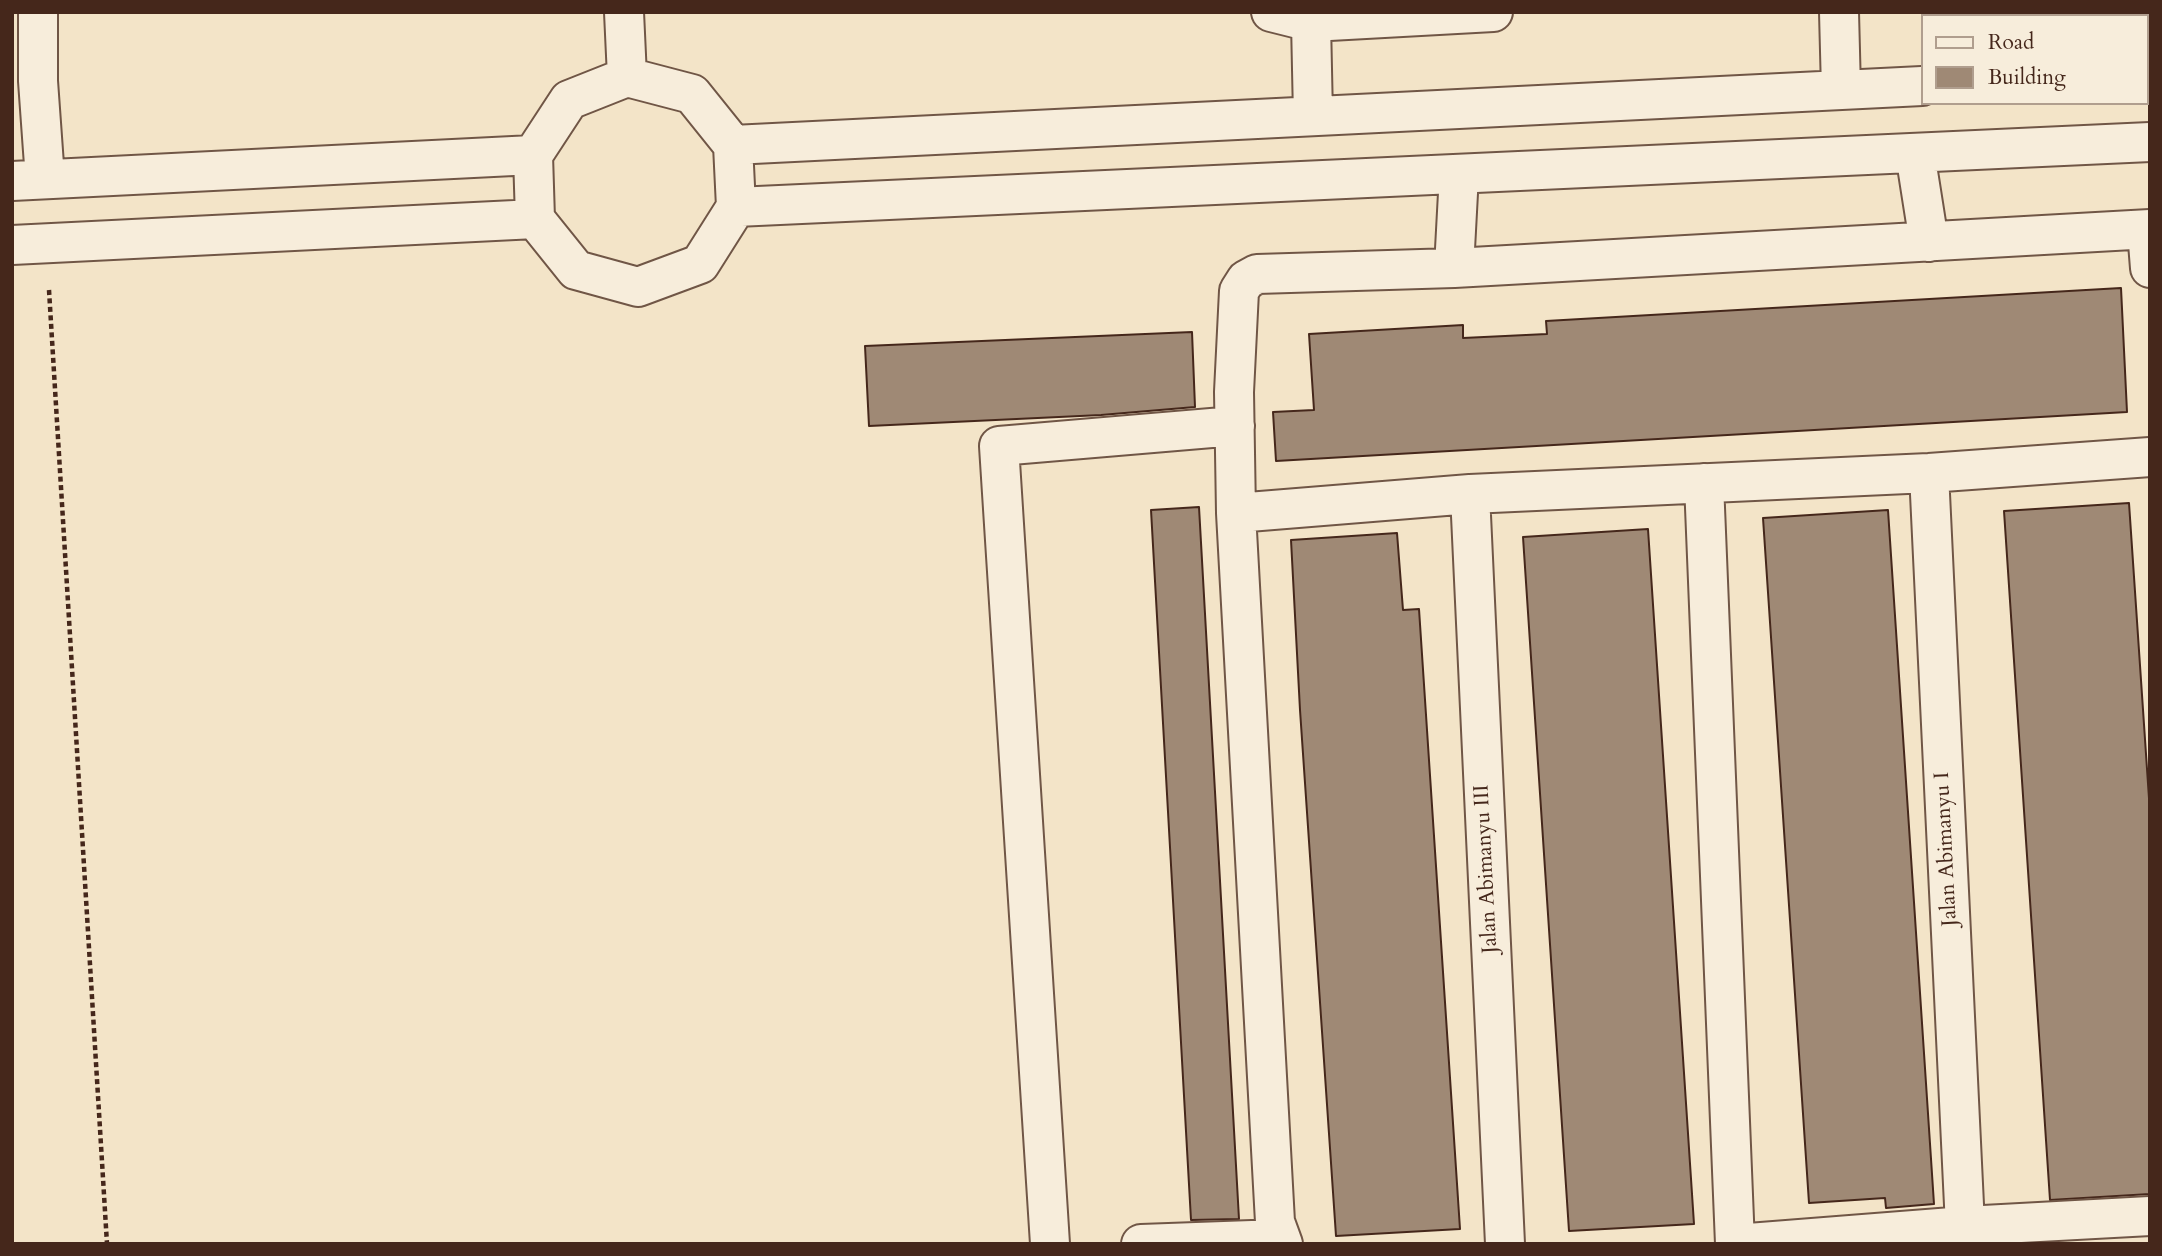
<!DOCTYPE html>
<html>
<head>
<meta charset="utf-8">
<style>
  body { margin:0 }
  #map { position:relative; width:2162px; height:1256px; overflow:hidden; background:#f3e4c8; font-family:Cardo,serif }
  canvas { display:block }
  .frame { position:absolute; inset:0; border:14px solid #45271b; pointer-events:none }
  .legend { position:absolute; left:1921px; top:14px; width:228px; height:91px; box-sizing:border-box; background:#f7eddb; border:2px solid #b09e8e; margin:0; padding:9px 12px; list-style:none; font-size:21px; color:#45271b }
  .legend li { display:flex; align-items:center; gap:14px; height:35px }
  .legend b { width:35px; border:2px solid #b09e8e }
</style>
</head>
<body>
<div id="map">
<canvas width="2162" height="1256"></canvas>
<div class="frame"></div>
<ul class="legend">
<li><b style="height:9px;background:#f7eddb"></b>Road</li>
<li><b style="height:19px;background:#9f8975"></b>Building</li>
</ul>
</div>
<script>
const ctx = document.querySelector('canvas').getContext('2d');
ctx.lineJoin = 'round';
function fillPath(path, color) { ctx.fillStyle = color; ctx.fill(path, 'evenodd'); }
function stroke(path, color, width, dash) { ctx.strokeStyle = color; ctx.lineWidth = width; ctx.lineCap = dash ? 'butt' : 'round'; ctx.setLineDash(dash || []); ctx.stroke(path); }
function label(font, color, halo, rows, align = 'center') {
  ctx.font = font + ' Cardo,serif'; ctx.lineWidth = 5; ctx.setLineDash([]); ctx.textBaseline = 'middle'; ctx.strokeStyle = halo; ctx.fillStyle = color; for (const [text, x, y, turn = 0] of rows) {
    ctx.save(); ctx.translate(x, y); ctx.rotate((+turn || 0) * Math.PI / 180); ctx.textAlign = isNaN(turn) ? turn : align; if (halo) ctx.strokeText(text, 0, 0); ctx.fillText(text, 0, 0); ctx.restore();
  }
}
const building = new Path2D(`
  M2121,288L2127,412L1276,461L1273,412L1314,410L1309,334L1463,325V338L1547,334L1546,321Z
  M1192,332L1195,407L1101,415L869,426L865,346Z
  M2129,503L2150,813V1194L2050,1200L2004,511Z
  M1199,507L1239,1219L1191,1220L1151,510Z
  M1888,510L1934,1204L1886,1208L1885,1198L1809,1203L1763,518Z
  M1648,529L1694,1224L1569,1231L1523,537Z
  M1397,533L1403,610L1419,609L1460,1229L1336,1236L1300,710L1291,540Z`);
const path = new Path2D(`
  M49,290L107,1244`);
const street = new Path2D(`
  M38,12V81L45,179
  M624,12L627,77
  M1271,12L1311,22L1493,12
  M1839,12L1841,90
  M1311,22L1313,116
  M2146,75H2150
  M627,77L692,94L733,145L736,207L700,264L638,287L576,270L535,219L533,155L569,100Z
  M733,145L1922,86
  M1915,153L1929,242
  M12,181L533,155
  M736,207L2150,142
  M2147,230L2150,268
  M12,245L535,219
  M1454,268L1459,174
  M1929,473L1965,1226
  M1704,483L1735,1244
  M1470,494L1505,1244
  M1236,513L1470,494L1929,473L2150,457
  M1050,1244L999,446L1235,426
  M1141,1244L1280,1239
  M1283,1244L1275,1222L1236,513L1234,392L1239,291L1246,280L1257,274L1454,268L2150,229
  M1736,1244L1965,1226L2150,1216`);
const streetNames = [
  ["Jalan Abimanyu I",1947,849,-93],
  ["Jalan Abimanyu III",1487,869,-93]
];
fillPath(building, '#9f8975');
stroke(building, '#45271b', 2);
stroke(street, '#705646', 42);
stroke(path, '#45271b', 4.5, [5, 3.5]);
stroke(street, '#f7eddb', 38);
label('21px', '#45271b', '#f7eddb', streetNames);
</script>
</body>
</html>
